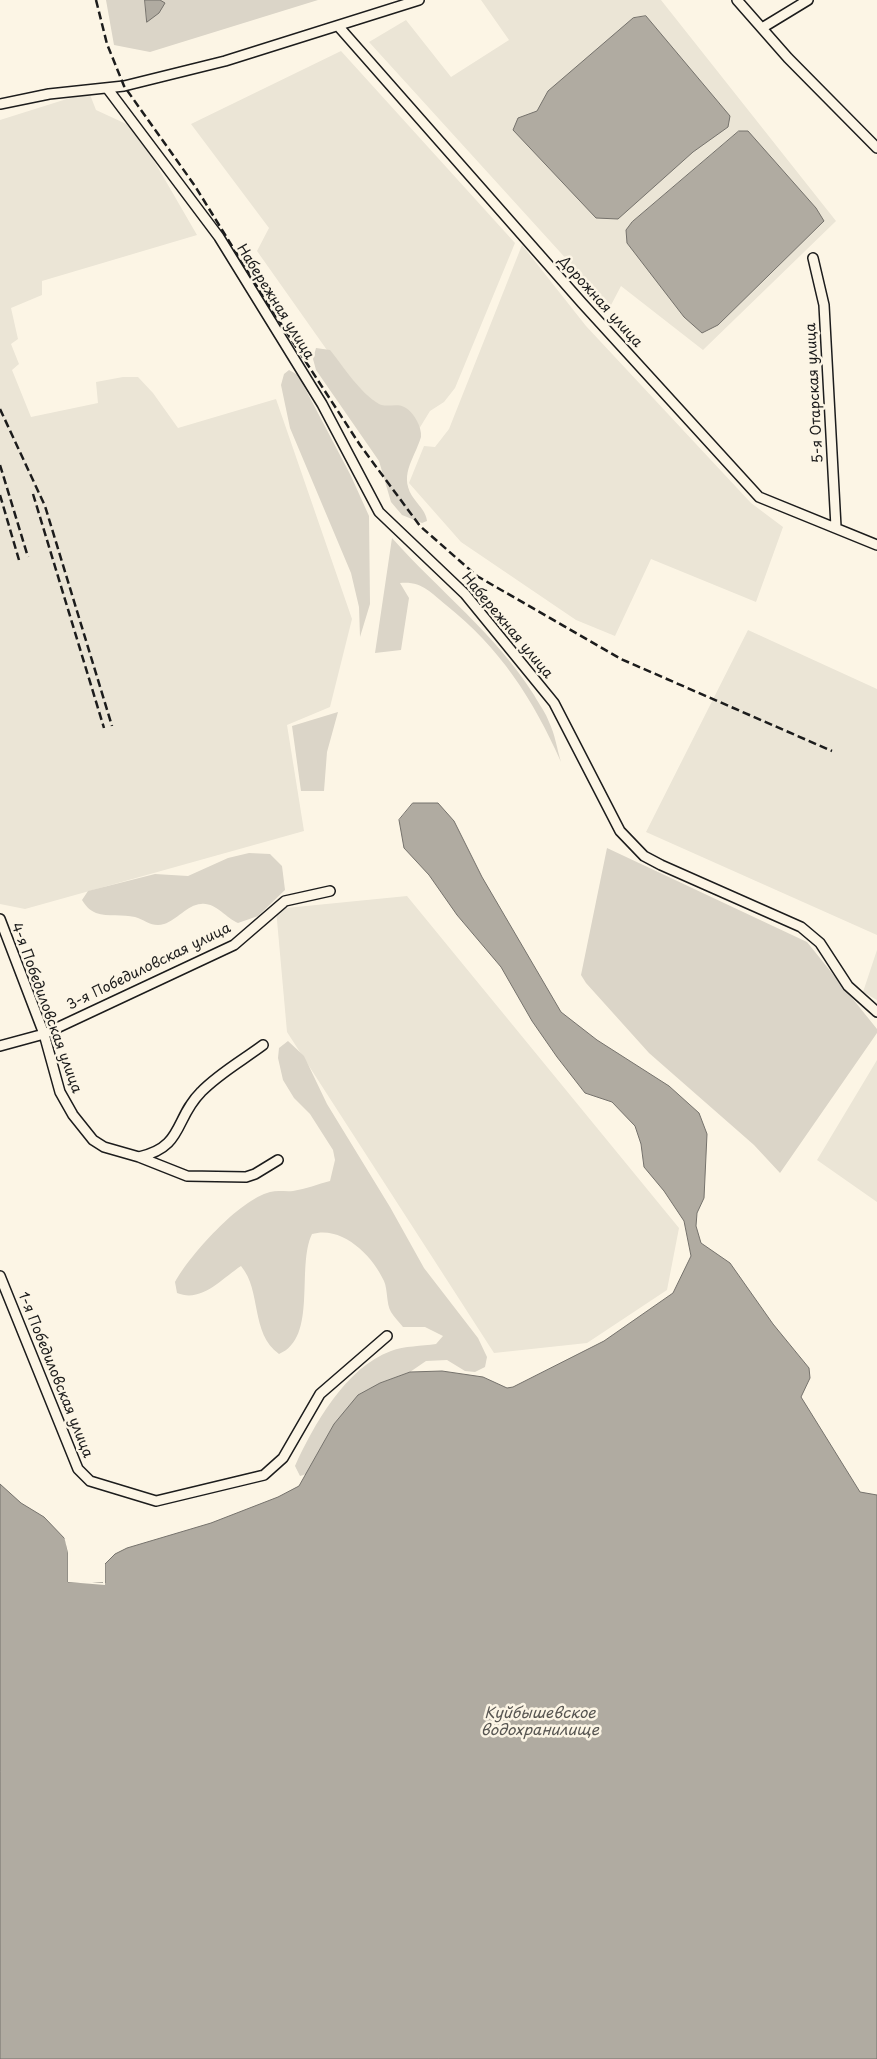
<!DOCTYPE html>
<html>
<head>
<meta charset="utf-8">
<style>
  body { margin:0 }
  canvas { display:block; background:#fcf5e5 }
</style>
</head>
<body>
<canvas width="877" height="2059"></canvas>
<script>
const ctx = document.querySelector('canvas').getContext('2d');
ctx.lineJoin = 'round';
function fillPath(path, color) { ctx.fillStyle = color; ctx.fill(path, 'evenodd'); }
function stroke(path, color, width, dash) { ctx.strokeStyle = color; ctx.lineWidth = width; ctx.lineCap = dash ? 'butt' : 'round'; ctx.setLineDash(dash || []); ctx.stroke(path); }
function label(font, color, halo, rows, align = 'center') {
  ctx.font = font + ' "Playpen Sans",sans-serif'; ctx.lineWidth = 5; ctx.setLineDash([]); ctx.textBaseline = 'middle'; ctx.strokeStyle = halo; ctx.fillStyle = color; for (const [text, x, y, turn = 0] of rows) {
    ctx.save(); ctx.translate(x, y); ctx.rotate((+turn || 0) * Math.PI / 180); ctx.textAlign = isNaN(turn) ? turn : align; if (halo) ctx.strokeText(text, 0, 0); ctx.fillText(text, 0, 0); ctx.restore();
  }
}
const built = new Path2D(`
  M481,0H661L836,221L703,350L621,286L610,307L369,42L406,20L451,77L509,40Z
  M341,51L515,243L455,388L444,402L430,411L411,442L370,411L257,251L269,228L191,124Z
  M89,92L96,110L135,128L197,235L42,281V295L11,308L18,339L11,344L19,364L12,370L31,417L98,403L96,382L123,377H138L153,393L178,428L276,399L352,619L330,707L287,725L304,831L25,909L0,904V120Z
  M522,245L586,326L751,503L783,527L756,602L651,559L615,636L576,620L461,542L409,483L424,446L435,447L449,429Z
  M748,630L877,689V935L646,832Z
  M407,896L679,1228L667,1290L587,1343L494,1353L287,1032L276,909Z
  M877,950V1000L863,992Z
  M877,1060V1202L817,1160Z`);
const green = new Path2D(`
  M106,0H318L150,52L114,45Z
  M316,348L330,350C344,367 359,392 379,404C387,408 398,402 406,408C414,413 422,427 421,437C414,460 397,477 415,500C420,507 426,512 427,521L422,523L402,515L391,502L379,461L316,370L313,359Z
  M289,370L298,375L351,476L369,516L370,604L360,637L359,607L351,573L290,428L281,385L284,374Z
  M392,538C439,591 496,634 534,695C539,704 546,713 549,722C555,734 557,749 561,762C533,699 500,648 446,605C430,592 422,581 400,583L409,598L401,650L375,653Z
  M338,712L327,752L324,791H301L292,726Z
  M607,848L807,942L877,1029V1033L780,1173L754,1145L649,1053L586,983L581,975Z
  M249,853L270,854L282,866L285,890L258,916L238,923C226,918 215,902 201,904C187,905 177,920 164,924C153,928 145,920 135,917C123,914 108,917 96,913C89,910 86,906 82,900L88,891L155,874L188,876L228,858Z
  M288,1041L304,1056L327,1104L390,1207L424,1268L478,1338L487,1357L485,1367L475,1372L465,1371L447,1360L426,1361L410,1372L380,1383L334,1424L307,1474L300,1476L295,1466C313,1426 346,1367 391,1351C404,1346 422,1346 436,1344L443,1336L425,1327H403C399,1322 394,1317 391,1312C386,1303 388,1290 384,1281C373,1256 342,1225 312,1234C296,1267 318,1338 279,1354C250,1333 262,1291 241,1266C221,1279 202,1303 177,1293L175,1282C190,1255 239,1200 270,1192C278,1190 286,1192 293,1191C306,1189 318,1184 330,1181L335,1160L333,1150L310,1114L294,1098L283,1080L278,1058L279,1048Z`);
const water = new Path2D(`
  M145,0H160L165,3L159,13L147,22Z
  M646,16L730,116L728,127L693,152L618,219L596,218L513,130L518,118L537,111L548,91L633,18Z
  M739,131H748L816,208L824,221L718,325L702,333L684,317L627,243L626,230L632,222Z
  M413,803H438L454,821L482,877L561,1012L597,1040L669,1086L699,1113L707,1134L704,1198L697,1213L696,1226L701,1243L730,1263L773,1324L809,1368L810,1378L801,1397L860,1492L877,1495V2059H0V1484L21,1503L44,1517L66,1540L68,1553V1582L105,1583V1564L115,1554L127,1548L211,1523L278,1497L299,1486L334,1424L358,1395L380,1383L410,1372L442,1371L483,1377L507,1388L513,1387L604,1341L673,1293L691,1256L684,1221L664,1191L644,1167L641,1144L635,1126L612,1102L585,1093L557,1057L532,1021L501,967L457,915L429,875L404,848L399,820Z`);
const pier = new Path2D(`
  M63,1532L69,1539L71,1552L70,1580L103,1583V1564L105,1560V1585L68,1582V1553Z`);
const minor = new Path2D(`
  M737,0L788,58L877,148
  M339,27L582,303L759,497L877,545
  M762,28L808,0
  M107,88L219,237L322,404L379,512L465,594L554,703L620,831L644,856L661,865L801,927L820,943L848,986L877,1012
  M0,104L49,94L124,86L225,61L419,0
  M813,258L824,305L836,527
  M0,919L44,1034L60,1092L73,1115L93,1140L104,1147L139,1157L187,1176L246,1177L255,1174L278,1160
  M0,1046L44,1034L234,945L285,901L330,891
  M139,1157C184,1147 174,1119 201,1092C218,1074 243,1060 263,1045
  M0,1276L78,1469L90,1481L156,1501L264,1475L283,1458L320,1394L387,1336`);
const rail = new Path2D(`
  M96,0L107,44L124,86L195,186L261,293L360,445L420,526L477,576L621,659L832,751
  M0,409L45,506L112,726
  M0,465L28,557
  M33,494L104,728
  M0,495L19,560`);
const streetNames = [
  ["Набережная улица",275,302,58],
  ["Дорожная улица",600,302,48],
  ["5-я Отарская улица",815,393,-93],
  ["Набережная улица",507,626,50],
  ["3-я Победиловская улица",149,967,-26],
  ["4-я Победиловская улица",46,1008,70],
  ["1-я Победиловская улица",55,1375,68]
];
const waterNames = [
  ["Куйбышевское",540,1714],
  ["водохранилище",540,1731]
];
fillPath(built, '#ebe5d6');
fillPath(green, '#dbd5c8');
fillPath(water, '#b0aba1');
stroke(water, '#75726c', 1);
fillPath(pier, '#fcf5e5');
stroke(minor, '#1c1c1c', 12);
stroke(minor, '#fcf5e5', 9);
stroke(rail, '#1c1c1c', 2.5, [8, 4]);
label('14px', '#1c1c1c', '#fcf5e5', streetNames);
label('italic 15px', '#575551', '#fcf5e5', waterNames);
</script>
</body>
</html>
